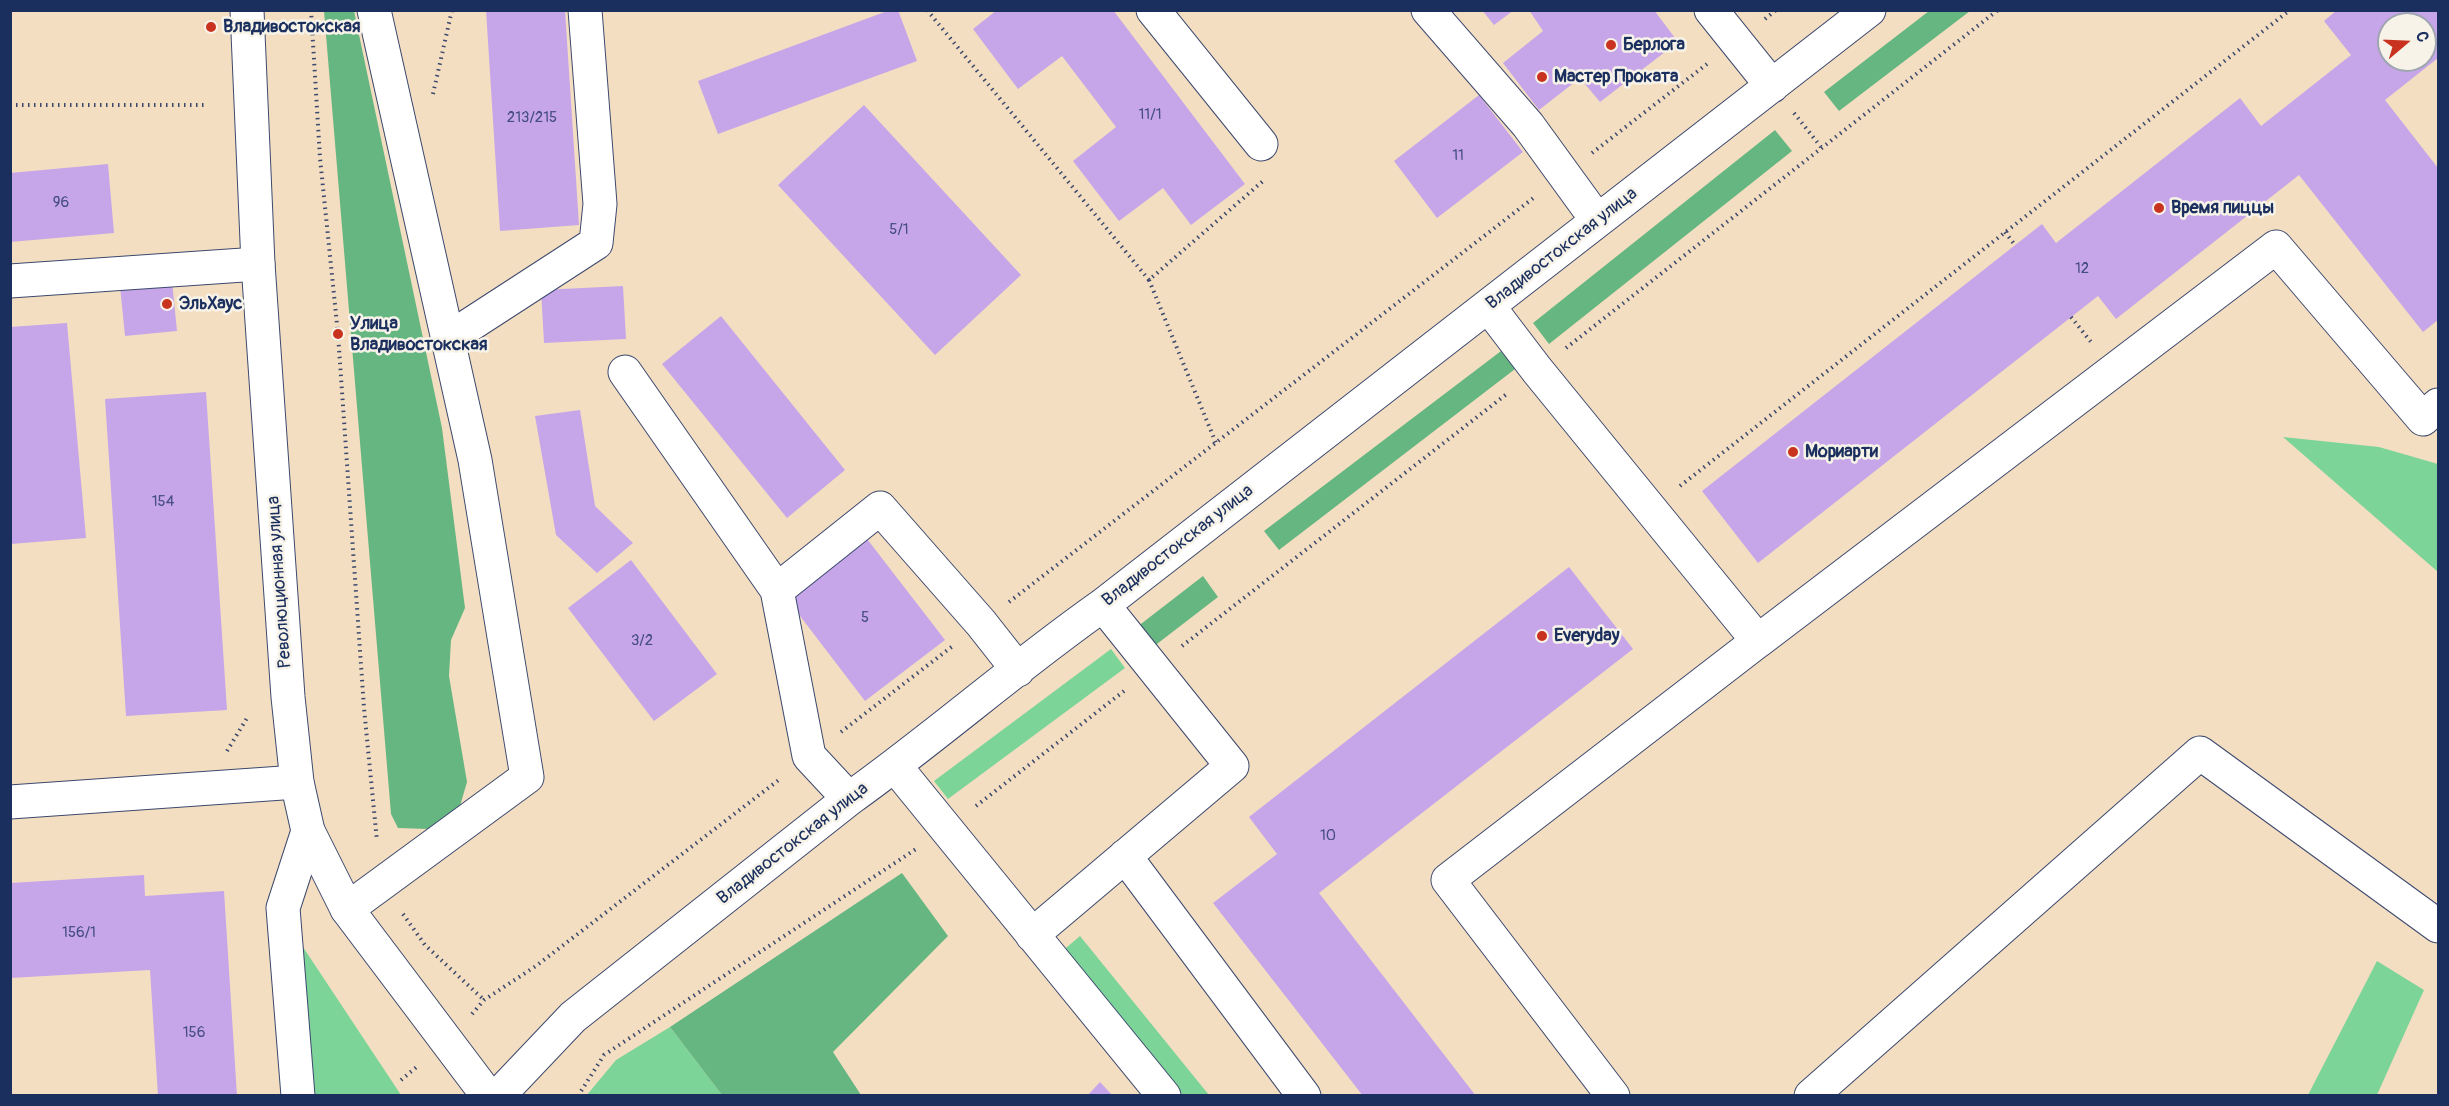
<!DOCTYPE html>
<html>
<head>
<meta charset="utf-8">
<style>
  body { margin:0 }
  #map { position:relative; width:2449px; height:1106px; overflow:hidden; background:#f4dec1; font-family:Pangolin,sans-serif }
  canvas { display:block }
  .frame { position:absolute; inset:0; border:12px solid #1b2f5e; pointer-events:none }
  .north { position:absolute; left:2377px; top:12px; width:60px; height:60px; box-sizing:border-box; background:#f7f3e8; border:2px solid #9fa5b1; border-radius:50%; rotate:71deg; font-size:16px; font-weight:700; line-height:24px; text-align:center; color:#1b2f5e }
  .north::after { content:''; display:block; margin:auto; width:21px; height:27px; background:#c8321e; clip-path:polygon(50% 0,100% 100%,50% 72%,0 100%) }
</style>
</head>
<body>
<div id="map">
<canvas width="2449" height="1106"></canvas>
<div class="frame"></div>
<div class="north">С</div>
</div>
<script>
const ctx = document.querySelector('canvas').getContext('2d');
ctx.lineJoin = 'round';
function fillPath(path, color) { ctx.fillStyle = color; ctx.fill(path, 'evenodd'); }
function stroke(path, color, width, dash) { ctx.strokeStyle = color; ctx.lineWidth = width; ctx.lineCap = dash ? 'butt' : 'round'; ctx.setLineDash(dash || []); ctx.stroke(path); }
function label(font, color, halo, rows, align = 'center') {
  ctx.font = font + ' Pangolin,sans-serif'; ctx.lineWidth = 5; ctx.setLineDash([]); ctx.textBaseline = 'middle'; ctx.strokeStyle = halo; ctx.fillStyle = color; for (const [text, x, y, turn = 0] of rows) {
    ctx.save(); ctx.translate(x, y); ctx.rotate((+turn || 0) * Math.PI / 180); ctx.textAlign = isNaN(turn) ? turn : align; if (halo) ctx.strokeText(text, 0, 0); ctx.fillText(text, 0, 0); ctx.restore();
  }
}
const green = new Path2D(`
  M2283,437L2379,447L2438,464V572Z
  M1111,649L1125,668L948,799L934,781Z
  M1080,936L1209,1095H1175L1060,953Z
  M301,944L401,1095H307Z
  M2377,961L2424,990L2377,1095H2308Z
  M670,1027L722,1095L586,1096L616,1060Z`);
const forest = new Path2D(`
  M324,11H354L442,428L465,608L451,640L449,676L467,782L460,806L428,829L398,828L391,814Z
  M1929,11H1970L1839,111L1824,92Z
  M1775,130L1792,151L1549,344L1533,323Z
  M1505,348L1519,366L1279,550L1264,531Z
  M1203,576L1218,597L1153,647L1137,627Z
  M902,873L948,936L833,1052L861,1095H722L670,1027Z`);
const building = new Path2D(`
  M486,10H565L579,225L500,231Z
  M890,10H898L917,61L718,134L698,81Z
  M997,10H1113L1245,184L1191,225L1163,188L1119,221L1073,161L1116,127L1062,56L1018,89L973,29Z
  M1482,10H1514L1494,25Z
  M1529,10H1654L1678,42L1600,102L1580,78L1539,110L1503,63L1543,31Z
  M2337,10H2438V58L2385,100L2438,168V320L2423,332L2299,175L2116,319L2098,296L1758,563L1702,491L2042,224L2056,243L2240,98L2261,126L2351,55L2324,21ZM2389,24H2425V60H2389Z
  M1479,95L1523,152L1437,218L1394,161Z
  M864,105L1021,275L935,355L778,185Z
  M108,164L114,233L10,242V173Z
  M172,281L177,331L125,336L120,286Z
  M623,286L626,339L544,343L541,290Z
  M721,316L845,470L787,518L662,364Z
  M67,323L86,538L11,544L10,327Z
  M206,392L227,710L126,716L105,399Z
  M580,410L595,506L633,543L597,573L556,535L535,416Z
  M864,535L945,640L865,701L784,595Z
  M631,560L717,674L654,721L568,608Z
  M1569,567L1633,649L1319,893L1476,1096H1363L1213,903L1277,854L1249,817Z
  M144,875L145,896L224,891L237,1096H158L150,970L10,978V883Z
  M1100,1082L1113,1096H1087Z`);
const path = new Path2D(`
  M311,10L320,158L338,334L364,708L377,841
  M927,10L1149,280L1263,181
  M1765,19L1776,10
  M433,94L452,10
  M10,105H207
  M1794,113L1821,147
  M1592,153L1707,64
  M2005,232L2015,245
  M1149,280L1216,443
  M2071,317L2091,342
  M1566,348L1998,10
  M1680,486L2290,10
  M1009,602L1536,196
  M1182,646L1508,393
  M841,732L954,645
  M227,751L247,718
  M976,806L1124,691
  M403,914L425,945L484,1000
  M472,1014L484,1000L536,966L780,779
  M401,1080L419,1065
  M578,1096L604,1055L916,849`);
const minor = new Path2D(`
  M1153,10L1261,144
  M1428,10L1528,125L1597,220
  M1711,10L1772,86
  M10,281L258,264
  M1489,307L1537,370L1758,641L2276,247L2423,419L2438,405
  M448,339L596,243L600,204L585,10
  M625,372L777,590L880,508L981,623L1018,670
  M777,590L809,756L849,799
  M895,766L1164,1096
  M10,802L297,782
  M1125,856L1304,1096
  M347,909L527,777L475,460L374,10
  M1032,935L1232,766L1103,605
  M298,1096L283,908L308,831
  M498,1096L573,1017L849,799C936,737 1016,666 1103,605C1358,405 1614,209 1869,10
  M1613,1096L1448,880L1758,641
  M1811,1096L2200,753L2438,926`);
const major = new Path2D(`
  M247,10L258,264L288,697L297,782L308,831L347,909L488,1096`);
const markers = [
  [211,27,6,"#c8321e"],
  [1611,45,6,"#c8321e"],
  [1542,77,6,"#c8321e"],
  [2159,208,6,"#c8321e"],
  [167,304,6,"#c8321e"],
  [338,334,6,"#c8321e"],
  [1793,452,6,"#c8321e"],
  [1542,636,6,"#c8321e"]
];
const numberNames = [
  ["11/1",1150,115],
  ["213/215",532,118],
  ["11",1458,156],
  ["96",61,203],
  ["5/1",899,230],
  ["12",2082,269],
  ["154",163,502],
  ["5",865,618],
  ["3/2",642,641],
  ["10",1328,836],
  ["156/1",79,933],
  ["156",194,1033]
];
const poiNames = [
  ["Владивостокская",223,27],
  ["Берлога",1623,45],
  ["Мастер Проката",1554,77],
  ["Время пиццы",2171,208],
  ["ЭльХаус",179,304],
  ["Улица",350,324],
  ["Владивостокская",350,345],
  ["Мориарти",1805,452],
  ["Everyday",1554,636]
];
const streetNames = [
  ["Владивостокская улица",1562,249,-38],
  ["Владивостокская улица",1178,546,-38],
  ["Революционная улица",280,582,-94],
  ["Владивостокская улица",793,844,-38]
];
fillPath(green, '#7dd499');
fillPath(forest, '#66b681');
fillPath(building, '#c6a6e9');
stroke(minor, '#3c496d', 35);
stroke(major, '#3c496d', 35);
stroke(path, '#3c496d', 4, [1.5, 4.5]);
stroke(minor, '#fff', 33);
stroke(major, '#fff', 33);
for (const [x, y, r, color] of markers) { const dot = new Path2D(); dot.arc(x, y, r, 0, 2 * Math.PI); ctx.fillStyle = color; ctx.fill(dot); stroke(dot, '#f7f3e8', 2); }
label('15px', '#464d81', null, numberNames);
label('bold 18px', '#1b2f5e', '#f7f3e8', poiNames, 'left');
label('18px', '#1b2f5e', '#f7f3e8', streetNames);
</script>
</body>
</html>
